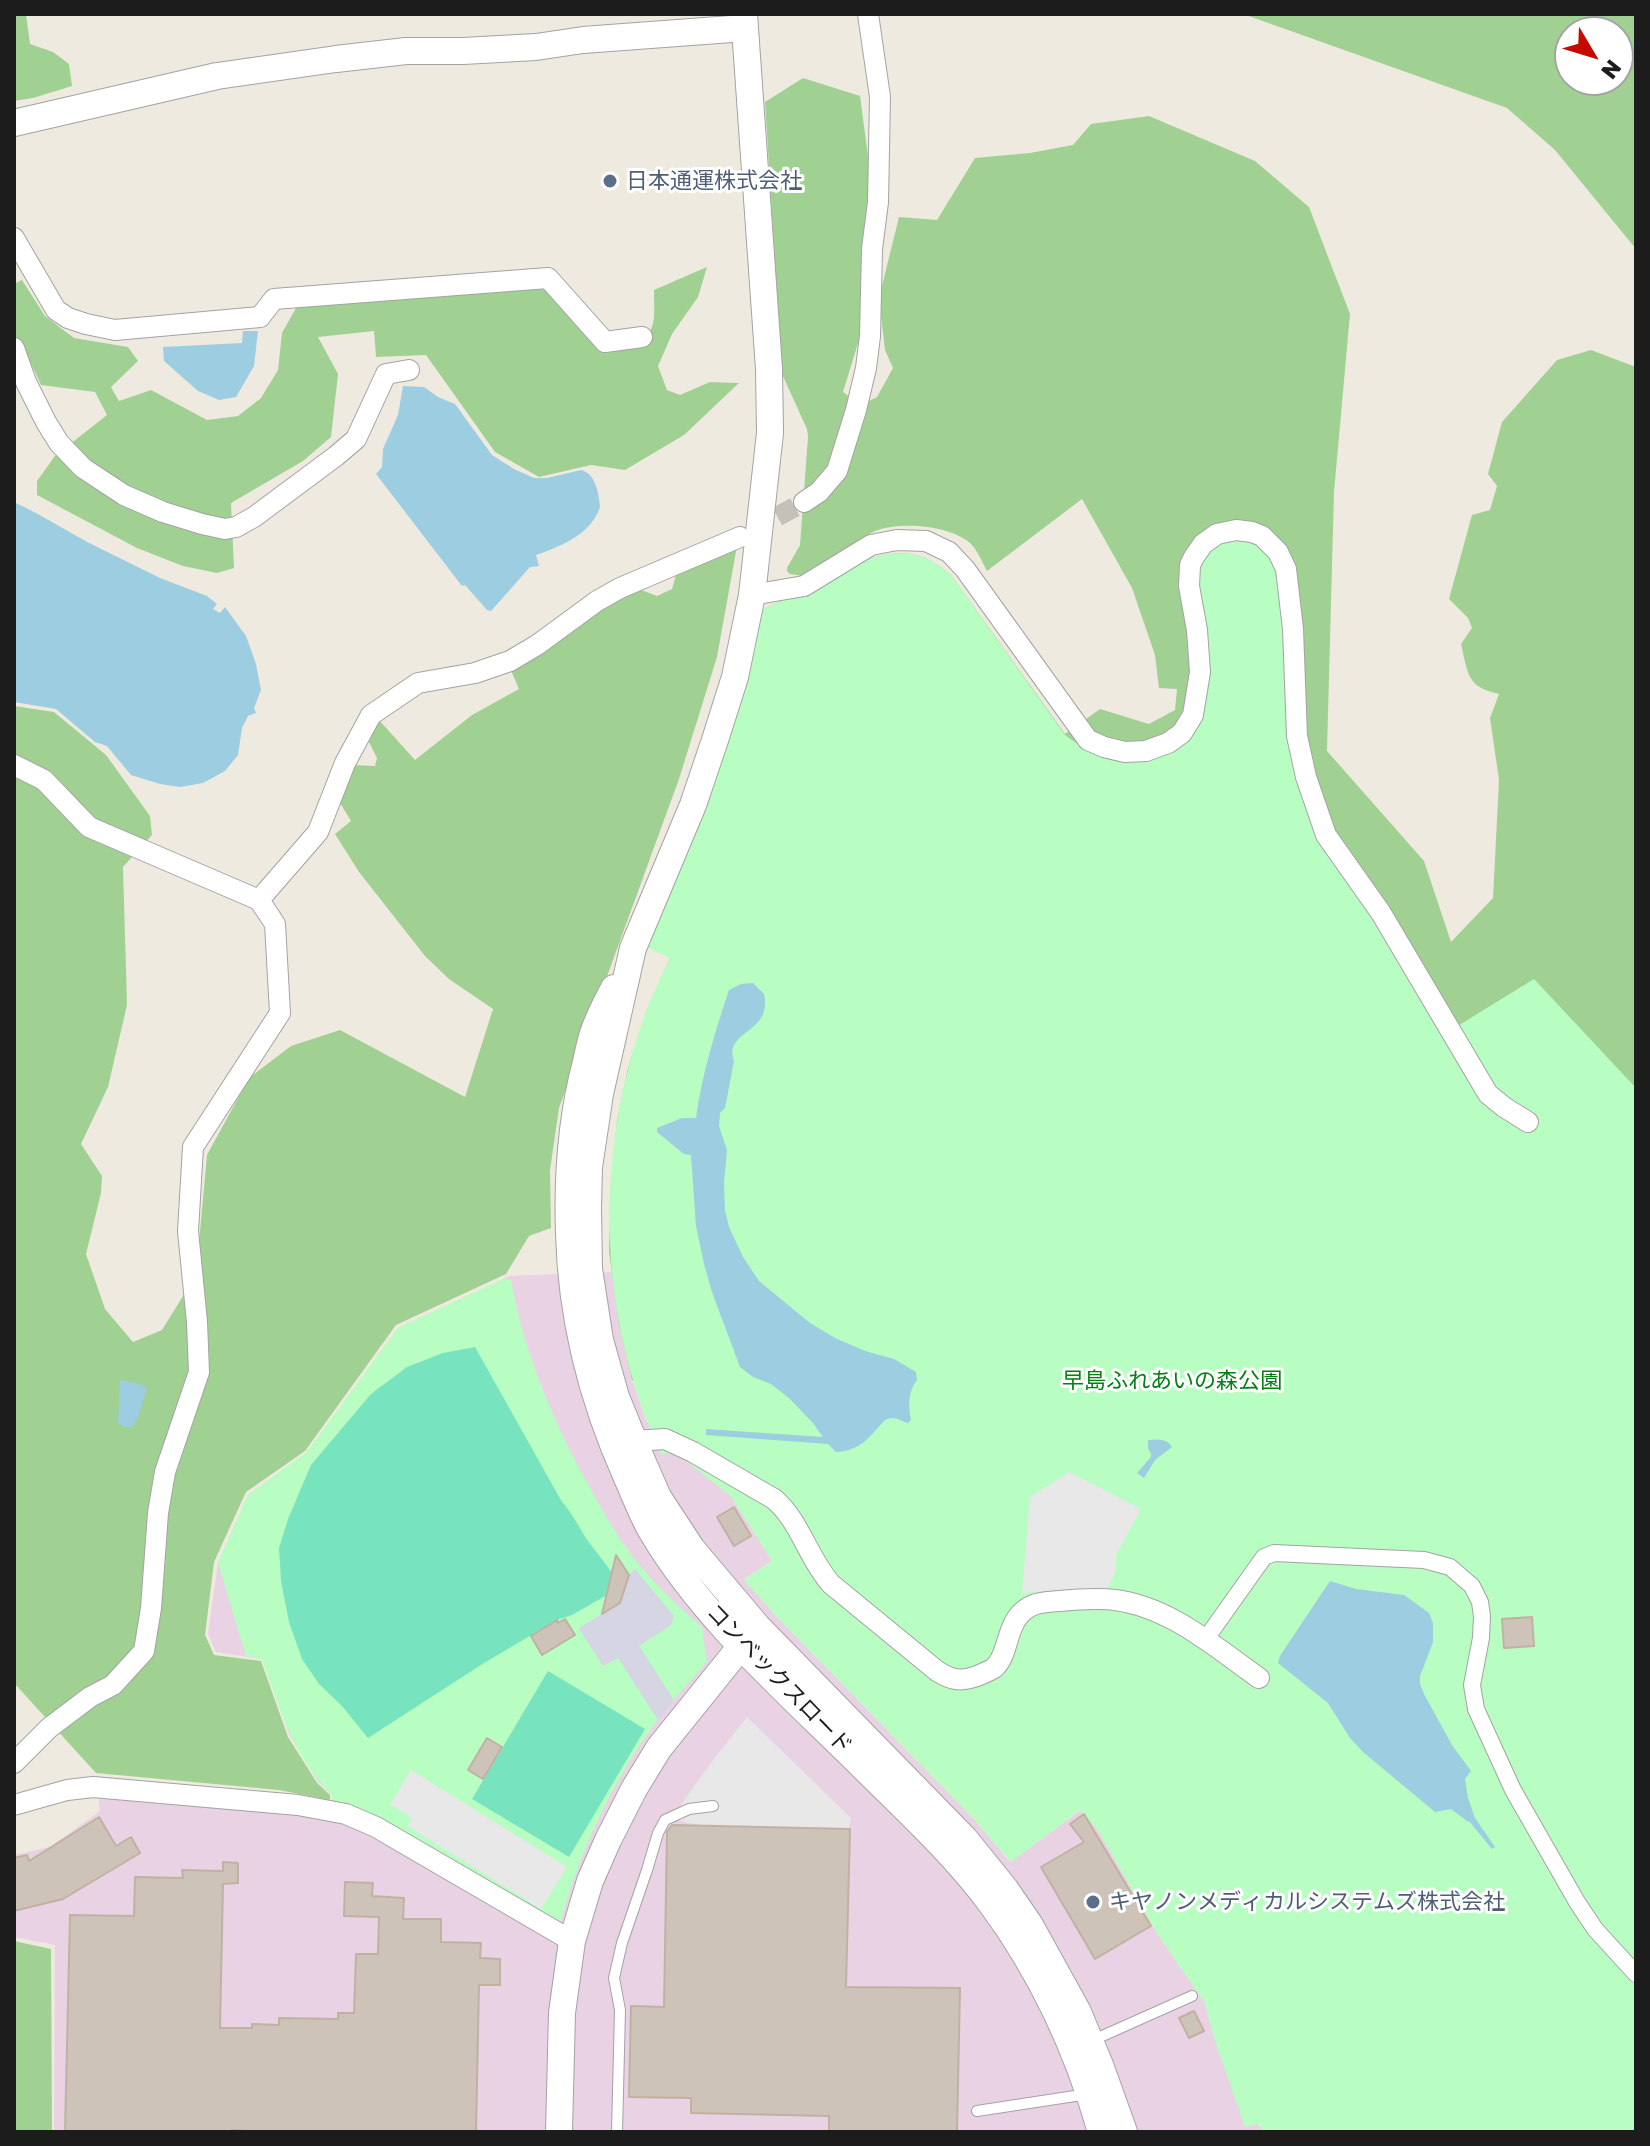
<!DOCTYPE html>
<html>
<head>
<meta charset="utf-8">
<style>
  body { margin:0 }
  #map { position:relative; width:1650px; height:2146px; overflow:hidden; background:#eeeae0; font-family:"Golos Text",sans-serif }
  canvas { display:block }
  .frame { position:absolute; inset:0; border:16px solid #1c1c1c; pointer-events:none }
  .north { position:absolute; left:1554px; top:16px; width:80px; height:80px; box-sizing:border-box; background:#fff; border:2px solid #a4a4a4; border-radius:50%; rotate:128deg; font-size:22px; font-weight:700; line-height:32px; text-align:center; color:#1c1c1c }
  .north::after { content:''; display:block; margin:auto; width:28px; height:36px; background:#c70a00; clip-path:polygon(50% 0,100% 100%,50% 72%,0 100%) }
</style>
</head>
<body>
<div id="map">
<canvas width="1650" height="2146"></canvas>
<div class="frame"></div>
<div class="north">N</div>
</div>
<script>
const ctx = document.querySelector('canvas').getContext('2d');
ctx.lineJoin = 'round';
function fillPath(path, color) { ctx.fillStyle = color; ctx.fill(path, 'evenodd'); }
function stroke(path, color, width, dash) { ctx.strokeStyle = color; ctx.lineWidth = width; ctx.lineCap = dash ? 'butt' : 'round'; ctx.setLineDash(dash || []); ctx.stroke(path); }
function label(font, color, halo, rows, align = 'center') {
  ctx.font = font + ' "Golos Text","Noto Sans JP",sans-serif'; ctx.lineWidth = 6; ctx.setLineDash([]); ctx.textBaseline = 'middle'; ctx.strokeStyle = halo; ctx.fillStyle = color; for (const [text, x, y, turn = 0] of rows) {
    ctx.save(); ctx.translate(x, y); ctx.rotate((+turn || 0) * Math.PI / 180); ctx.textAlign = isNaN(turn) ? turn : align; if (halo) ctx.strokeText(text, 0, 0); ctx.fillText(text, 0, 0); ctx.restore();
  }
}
const industrial = new Path2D(`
  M612,1272L619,1324L632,1380L646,1420L676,1453L731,1496L772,1561L744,1579L778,1618L972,1817L1010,1862L1081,1810L1098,1830L1157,1933L1205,2003L1214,2038L1263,2132H54L55,1945L14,1937V1855L50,1847L100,1811L96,1776L332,1802V1795L318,1782L290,1736L262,1659L216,1652L208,1634L218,1563L248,1495L307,1452L398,1328L510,1276Z`);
const forest = new Path2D(`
  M14,14H26L30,44L53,52L69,64L72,86L33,98L14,101Z
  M1243,14H1636V249L1555,150L1507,108ZM1618,32V80H1570V32Z
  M803,78L860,96L870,171L861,274L863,327L843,392L861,405L877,397L893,368L885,350L879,298L899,217L937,220L975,158L1030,153L1073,145L1091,124L1149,116L1255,161L1309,207L1350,314L1334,492L1327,751L1424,861L1451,942L1493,898L1499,780L1490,718L1499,694C1466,687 1468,673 1461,644L1472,628L1468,618L1449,599L1472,515L1490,510L1497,486L1488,474L1502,422L1557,360L1591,350L1636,367V1944L632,1380L619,1324L609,1251L611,1182L617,1121L628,1068L646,1012L670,958L764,609L870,559C903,548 925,553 951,575L1065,734L1100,709L1149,724L1175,710L1177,689L1159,688L1155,655L1132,588L1082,499L987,571C982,562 978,551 971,544C952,525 895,520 871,533C848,546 828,565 803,576L790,574L787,571V568L800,545L808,437L807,429L782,374L765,102Z
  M707,267L698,297L672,334L658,366L667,390L680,395L710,382L739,383L684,435L625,470L591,465L539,477L495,452L426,355L376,357L374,331L318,337L338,374L331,437L303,461L231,503L234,568L217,573L183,566L137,548L37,495V481L55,456L107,415L95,392L41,385L22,344L14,346V284L22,280L45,316L74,338L128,347L138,361L111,387L119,401L151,390L207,420L238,416L261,398L278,370L282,333L296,308L452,289L542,282L603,349H637C658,327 654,318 654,290Z
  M737,546L717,657L679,779L559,1108L550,1170L551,1228L529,1236L506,1274L396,1325L305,1451L246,1492L214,1562L205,1635L214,1655L261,1661L288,1737L317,1783L330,1795V1800L279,1790L96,1773L14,1683V706L54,712L106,755L150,816L152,835L123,867L127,1005L108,1087L81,1144L102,1176L101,1193L86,1254L105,1309L133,1342L162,1330L196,1275L207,1155L249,1078L291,1046L340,1030L465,1097L493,1009L449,979L425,956L359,872L335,834L351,821L339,801L353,765L375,766L377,758L368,740L379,720L415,760L472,715L519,689L510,668L583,619L636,588L657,596L672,589L676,575Z
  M14,1941L51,1949L52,2132H14Z`);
const park = new Path2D(`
  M1235,537C1266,544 1270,550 1279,580L1291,738L1376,919L1443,1035L1534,979L1636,1088V2132H1263L1260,2124L1245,2127L1214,2038L1205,2003L1157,1933L1098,1830L1080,1810L1011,1862L972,1817L778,1618L744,1580L772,1561L731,1496L676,1453L661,1454C597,1315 594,1157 645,1014C652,995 662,976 670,958L646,947L760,614L764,609L870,559C903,548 925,553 951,575L1065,735C1084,749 1110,767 1135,760C1149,757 1178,738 1192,730L1198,565L1210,548Z
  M503,1279L511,1280C524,1351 551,1416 585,1479C601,1507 617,1537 637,1562C657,1586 679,1607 702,1627L707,1662C688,1684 668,1705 651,1729C609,1788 579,1854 560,1924L332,1802V1795C293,1757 280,1708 262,1659L246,1656L218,1563L248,1495L307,1452L398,1328Z`);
const pitch = new Path2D(`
  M475,1347L562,1502C573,1514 579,1528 588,1541C596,1552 604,1561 612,1573L607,1595L572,1615L557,1620L484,1663L368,1738L342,1706L319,1684L302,1659L289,1622L281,1581L279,1548L288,1519L311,1465L371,1394L407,1367L443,1353Z
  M548,1671L645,1729L569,1857L472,1799Z`);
const parking = new Path2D(`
  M1069,1472L1141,1509L1116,1555V1571L1105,1594L1070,1595L1069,1589L1022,1593L1030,1497Z
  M747,1717L851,1818L849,1829L705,1826L671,1819L710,1764Z
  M411,1770L567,1867L541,1909L407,1826L412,1818L390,1804Z`);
const plaza = new Path2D(`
  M635,1569L674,1616L671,1625L639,1646L674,1700L658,1720L618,1658L603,1666L579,1628L620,1603L629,1575Z`);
const water = new Path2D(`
  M243,331H258L254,366L236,397L219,400L198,391L164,361L163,347L242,343Z
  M403,386L424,387L438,397L455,404L492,455L514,469L534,478H547L581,470C595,473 599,493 600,507C591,534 562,546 536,555L539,566L530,567L491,611L487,610L465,585L462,586L376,474L382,467L383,449L398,415Z
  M14,502L36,513L89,543L160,578L207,596L217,604L213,609L220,613L225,607L246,636L256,664L261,690L254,708L256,713L248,716L242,728L238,755L225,771L203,783L180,787L160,784L131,775L107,746L95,742L56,709L14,702Z
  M753,983L764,994C773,1034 723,1030 734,1061L725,1108L720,1113L719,1126L727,1150L724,1183L725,1211L729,1227L743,1257L759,1281L810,1323L835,1338L865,1351L894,1359L916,1372L917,1380C908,1391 908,1406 911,1420L908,1423C898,1420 895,1415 885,1420C870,1436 861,1451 836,1452L828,1444L706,1435V1429L823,1437L813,1423L789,1398L771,1384L753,1377L740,1367L712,1292L704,1264L696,1226L691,1155L684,1154L657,1132V1128L682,1118H696C702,1074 715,1032 729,990L741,984Z
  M120,1380L139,1384L147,1388L138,1418L132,1427H125L118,1423Z
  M1148,1440C1158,1440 1167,1438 1172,1447L1155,1460L1144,1478L1137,1473L1151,1457V1454L1148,1448Z
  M1330,1581L1356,1589L1404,1595L1429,1613L1433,1623V1642L1420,1676V1684L1424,1694L1452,1745L1471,1771L1465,1779L1468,1798L1475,1818L1495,1847L1492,1849L1470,1822L1467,1821L1451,1809L1435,1812L1363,1752L1350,1738L1328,1703L1278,1663L1280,1656Z`);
const building = new Path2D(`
  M734,1507L751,1536L734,1546L717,1517Z
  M616,1555L629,1575L620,1603L602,1614Z
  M1532,1617L1534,1646L1504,1648L1502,1619Z
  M565,1619L575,1635L542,1655L531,1636L557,1620L558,1623Z
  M487,1738L502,1747L483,1779L468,1770Z
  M1084,1814L1151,1926L1095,1959L1041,1867L1084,1842L1070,1824Z
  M99,1817L116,1846L131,1837L140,1853L63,1899L14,1911V1858L27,1855L29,1861Z
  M672,1825L850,1829L846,1987L960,1988L957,2132H829V2116L691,2113V2098L629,2097L631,2006L664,2007L667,1832Z
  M223,1862L238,1863V1883L223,1884L220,2028H252V2024L279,2025V2018L338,2019V2013H354L356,1954H378L379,1917L344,1916L345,1882L373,1883L372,1896L404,1898L403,1919H441V1942L481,1943L480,1958L500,1959V1985H479L476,2132H264L232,2130V2132H65L70,1915L134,1916L135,1877L183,1878L182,1870L223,1871Z
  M1194,2011L1204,2031L1189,2038L1179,2018Z`);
const minorTunnel = new Path2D(`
  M751,531L804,502`);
const service = new Path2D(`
  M1091,2041L1192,1996
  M977,2111L1088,2094
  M617,2132L620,2010L614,1978L622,1943L647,1870L658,1833L665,1820L689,1809L713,1806`);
const pedestrian = new Path2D(`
  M1205,1640L1264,1557L1274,1553L1424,1560L1450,1567L1472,1586L1480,1602L1482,1616L1481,1638L1472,1685L1476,1709L1513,1790L1577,1902L1595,1929L1636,1974`);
const minor = new Path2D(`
  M14,238L56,310L68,318L86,324L115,330L260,317L274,299L548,278L605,342L642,337
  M14,348L26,382L46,422L59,443L83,468L124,495L163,512L202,524L225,529L236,527L254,517L336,456L356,439L386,374L409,370
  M804,502L819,492L837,471L856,410L866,368L870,336L872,249L878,202L880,97L868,14
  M752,595L804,586L871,545L897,540L926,541L949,552L965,569L1088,740L1104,747L1125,752L1146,751L1168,743L1182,733L1193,715L1200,672L1197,630L1189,586L1190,565L1194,557L1203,544L1217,534L1236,530L1252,532L1262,536L1278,552L1286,569L1293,629L1297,736L1306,777L1326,835L1381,913L1488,1094L1504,1107L1528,1122
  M14,765L44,780L89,827L259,900L275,924L280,1013L193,1147L188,1231L197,1322L199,1372L165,1472L158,1513L151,1608L144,1651L113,1685L90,1697L49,1728L14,1763
  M259,900L318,832L345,763L371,715L418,683L475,673L510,661L537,645L597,601L620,588L740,537
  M634,1441L665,1439L693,1452L774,1499C800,1521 808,1558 831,1584L937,1671C951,1680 961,1682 977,1676C982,1674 989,1671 994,1668C1012,1653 1003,1615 1036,1604C1047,1601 1061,1601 1072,1600C1086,1599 1102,1598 1115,1600C1170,1607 1215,1647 1259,1678
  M14,1805L67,1790L93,1787L298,1805L346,1814L376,1827L572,1941`);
const tertiary = new Path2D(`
  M744,14L769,369L770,433L752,595L735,677L715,740L693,805L633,948L600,1094L589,1167L588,1209L589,1269L600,1340L616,1397L638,1451L658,1497L692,1549L757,1626L965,1839L1006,1890L1030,1925L1078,2012L1100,2065L1124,2132
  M14,123L217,76L336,59L406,51H463L536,47L583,40L745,28
  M614,988C608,999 602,1011 597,1023C591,1035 589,1049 586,1062C571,1118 567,1175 569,1233C571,1318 592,1400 627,1478C635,1496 642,1515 652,1532C702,1617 786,1691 856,1760C903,1807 953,1852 992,1905C1042,1973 1078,2051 1101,2132
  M559,2132L562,2013L572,1941L590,1881L608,1840L634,1789L659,1748L750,1635`);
const markers = [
  [610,181,8,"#5c6f8a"],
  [1093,1902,8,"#5c6f8a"]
];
const serviceNames = [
  ["日本通運株式会社",626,181],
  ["キヤノンメディカルシステムズ株式会社",1109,1902]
];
const parkNames = [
  ["早島ふれあいの森公園",1172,1381]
];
const streetNames = [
  ["コンベックスロード",779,1679,46]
];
fillPath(industrial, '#e8d2e3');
fillPath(forest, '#a1d192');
fillPath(park, '#b8fdc1');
fillPath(pitch, '#77e4bf');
fillPath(parking, '#e8e8e8');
fillPath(plaza, '#d5d5e4');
fillPath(water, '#9dcde0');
fillPath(building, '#cec3b9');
stroke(building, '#c1b1a2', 2);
stroke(minorTunnel, '#c4c1b9', 20, [20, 10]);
stroke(service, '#a3a3a3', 12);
stroke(pedestrian, '#a3a3a3', 18);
stroke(minor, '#a3a3a3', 22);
stroke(tertiary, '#a3a3a3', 28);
stroke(service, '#fff', 10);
stroke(pedestrian, '#fff', 16);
stroke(minor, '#fff', 20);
stroke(tertiary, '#fff', 26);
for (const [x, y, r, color] of markers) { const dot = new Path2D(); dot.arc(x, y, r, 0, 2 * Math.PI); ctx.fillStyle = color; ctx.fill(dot); stroke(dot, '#fff', 3); }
label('22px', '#4e5e75', '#fff', serviceNames, 'left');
label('22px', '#038014', '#fff', parkNames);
label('22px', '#1c1c1c', '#fff', streetNames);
</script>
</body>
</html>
